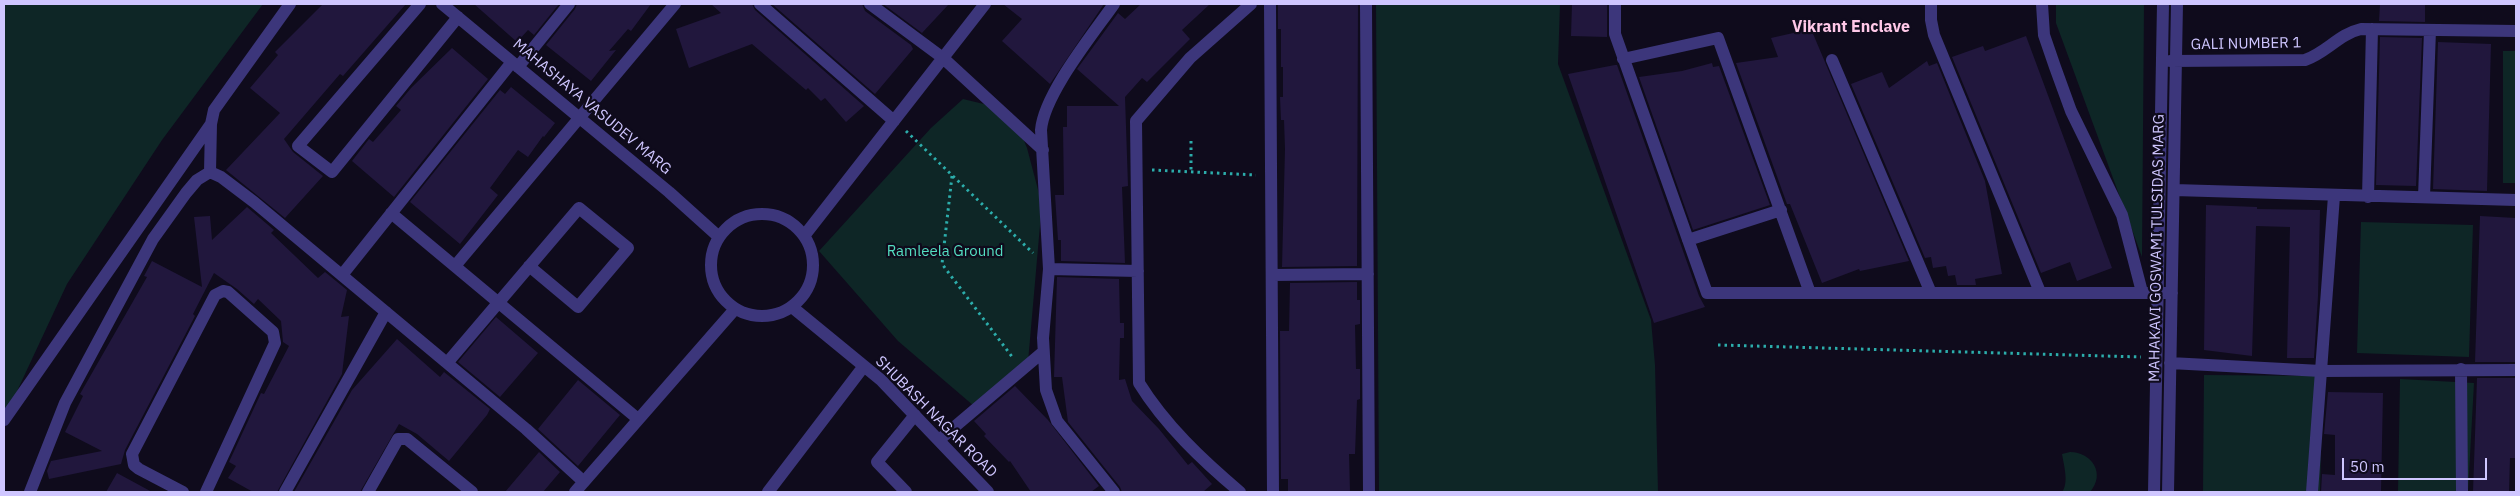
<!DOCTYPE html>
<html>
<head>
<meta charset="utf-8">
<style>
  body { margin:0 }
  #map { position:relative; width:2520px; height:496px; overflow:hidden; background:#0f0b1c; font-family:"IBM Plex Sans",sans-serif }
  canvas { display:block }
  .frame { position:absolute; inset:0; border:5px solid #cfc6ff; pointer-events:none }
  .scale { position:absolute; left:2342px; top:458px; width:145px; height:22px; box-sizing:border-box; border:2px solid #cfc6ff; border-top:0; padding-left:6px; font-size:15px; line-height:18px; white-space:nowrap; color:#cfc6ff; -webkit-text-stroke:4px #0f0b1c; paint-order:stroke }
</style>
</head>
<body>
<div id="map">
<canvas width="2520" height="496"></canvas>
<div class="frame"></div>
<div class="scale">50 m</div>
</div>
<script>
const ctx = document.querySelector('canvas').getContext('2d');
ctx.lineJoin = 'round';
function fillPath(path, color) { ctx.fillStyle = color; ctx.fill(path, 'evenodd'); }
function stroke(path, color, width, dash) { ctx.strokeStyle = color; ctx.lineWidth = width; ctx.lineCap = dash ? 'butt' : 'round'; ctx.setLineDash(dash || []); ctx.stroke(path); }
function label(font, color, halo, rows, align = 'center') {
  ctx.font = font + ' "IBM Plex Sans",sans-serif'; ctx.lineWidth = 4.5; ctx.setLineDash([]); ctx.textBaseline = 'middle'; ctx.strokeStyle = halo; ctx.fillStyle = color; for (const [text, x, y, turn = 0] of rows) {
    ctx.save(); ctx.translate(x, y); ctx.rotate((+turn || 0) * Math.PI / 180); ctx.textAlign = isNaN(turn) ? turn : align; if (halo) ctx.strokeText(text, 0, 0); ctx.fillText(text, 0, 0); ctx.restore();
  }
}
const green = new Path2D(`
  M4,4H263L162,140L67,284L4,419Z
  M1376,4H1560L1558,64L1651,320L1655,365L1658,492H1379Z
  M2056,4H2144L2142,257L2056,23Z
  M2503,51H2516V183H2503Z
  M963,99L992,106L1020,131L1027,148L1041,201V214L1028,362L974,406L898,341L819,251L931,128Z
  M2361,222L2473,225L2469,357L2357,353Z
  M2204,375L2323,376L2320,492H2203Z
  M2400,379L2474,383L2468,492H2398Z
  M2070,452C2092,452 2106,474 2090,492H2062C2069,483 2064,466 2062,454Z`);
const building = new Path2D(`
  M323,4H406L343,76L340,74L284,139L293,152L323,176L285,218L226,170L280,113L250,88L278,55L275,52Z
  M474,4H559L534,35L528,30L517,42Z
  M577,4H651L631,31L628,29L609,51L616,50L591,81L546,45L575,9Z
  M711,4H752L755,10L864,106L846,122L825,98L821,101L808,88L806,90L752,44L689,68L676,29L721,13Z
  M772,4H862L865,11L911,45L913,49L875,94Z
  M883,4H949L922,33Z
  M1003,4H1104L1050,84L1002,41L1022,19Z
  M1141,4H1210L1182,30L1190,39L1147,82L1142,78L1125,97L1128,186L1122,187L1125,263L1061,261V240H1058L1055,195H1064L1063,127H1067V106H1119L1077,69L1118,13L1125,19Z
  M1278,4H1358L1357,266L1282,267L1285,149L1284,120H1281L1280,97H1283V67H1281V29H1278Z
  M1572,4H1607V37L1571,36Z
  M2380,4H2425V22L2379,21Z
  M1811,29L1909,261L1860,271L1859,269L1822,283L1790,204H1787L1736,63L1778,57L1771,38Z
  M2026,36L2112,268L2077,281L2070,262L2041,273L1952,57L1983,46L1985,51Z
  M2380,37L2422,38L2416,186L2376,185Z
  M2438,42L2491,44L2487,191L2433,189Z
  M452,48L488,79L394,197L352,161L369,139L373,142L401,110L396,106L411,88Z
  M1927,61L1929,66L1937,63L1985,181L2002,274L1975,279L1976,285H1957L1955,275L1948,276L1946,266L1933,268L1931,257L1925,258L1851,84L1882,72L1889,88Z
  M1712,63L1713,67L1719,66L1770,205L1693,230L1639,77L1682,71Z
  M1615,65H1617L1699,296L1705,307L1654,323L1568,74Z
  M511,87L555,123L544,137L543,136L528,157L518,150L490,188L498,195L460,244L410,202L500,90L505,94Z
  M2206,205L2257,207V209L2320,210L2318,296L2314,358H2287L2290,227L2256,226L2252,356L2204,350Z
  M247,207L274,230L271,233L318,278L325,272L347,290L341,317L349,316L342,374L277,492H253L228,478L236,466L229,462L261,393L264,394L289,346L283,342L281,321L258,299L254,304L237,289L214,273L193,314L195,316L125,450L121,464L49,479L47,471L51,461L102,451L65,432L83,396L80,394L147,277L144,276L152,261L202,287L194,217L210,216L212,240Z
  M2480,216L2516,218V362H2475Z
  M1057,277L1119,279L1120,323H1124V338H1120L1119,380L1125,379L1132,401L1159,429L1188,465L1192,462L1212,484L1203,492H1122L1120,487L1068,422L1062,377H1054Z
  M1357,282V300H1360V324L1355,325L1356,369H1360V399L1357,400L1355,454H1349L1350,492H1288V479H1281L1280,331H1289L1290,283Z
  M496,317L538,353L500,397L458,362Z
  M397,339L440,377L444,372L490,409L487,415L449,461L417,434L399,424L360,492H294L352,390Z
  M2477,378H2516V458H2510L2509,492H2473Z
  M578,380L620,415L578,466L538,429Z
  M1015,386L1048,420L1099,486L1091,492H1031L1010,461L1009,462L984,436L986,434L974,421Z
  M2328,392L2383,393L2381,492H2321L2322,474L2335,475V435L2324,434Z
  M539,452L560,472L543,492H505Z
  M117,473L152,492H106Z`);
const path = new Path2D(`
  M906,131L1033,253
  M1191,141V172
  M1152,170L1256,175
  M952,176L942,264L1013,358
  M1718,345L2141,357`);
const minor = new Path2D(`
  M420,4L298,146L332,172L458,17
  M442,4L669,192L719,237
  M760,4L894,121
  M870,4L943,58L1043,150
  M1114,4C1093,34 1044,94 1041,130L1049,269L1043,338L1046,390L1057,421L1114,492
  M1270,4L1273,492
  M1366,4L1369,492
  M1615,4V34L1707,293H2172
  M1931,4V20L1934,35L2040,292
  M2042,4L2044,35L2055,67L2071,111L2122,215L2142,292
  M1623,59L1718,38L1810,293
  M1832,60L1931,293
  M2170,61L2305,60C2326,53 2339,34 2361,29L2516,31
  M518,67L569,4
  M210,172L211,124L214,110L290,4
  M2174,190L2516,200
  M2368,197L2372,29
  M2424,197L2430,30
  M391,213L638,419
  M711 265a51 51 0 1 1 102 0a51 51 0 1 1-102 0Z
  M804,236L985,4
  M1688,240L1781,210
  M455,266L675,4
  M1049,269L1138,271
  M342,275L512,62
  M1272,275L1368,274
  M792,307L881,380L988,492
  M447,363C491,311 535,259 579,208L628,248L578,307L529,266
  M2170,363L2321,371L2516,370
  M2461,369L2462,492
  M4,420L211,124
  M939,440L1043,352
  M30,492L65,403L153,239L186,193L197,180L210,172L221,177L254,202L526,429L584,482
  M183,492L139,469L134,465L132,454L215,295L223,291L228,292L273,332L275,343L206,492
  M285,492L386,312
  M368,492L398,439H407L472,492
  M575,492L735,309
  M768,492L864,366
  M906,492L877,462L915,415
  M1240,492C1202,460 1165,425 1139,383L1136,121L1190,58L1251,4
  M2154,492L2163,4
  M2168,492L2177,4
  M2312,492L2334,196`);
const streetNames = [
  ["GALI NUMBER 1",2246,44,-1],
  ["MAHASHAYA VASUDEV MARG",592,107,40],
  ["MAHAKAVI GOSWAMI TULSIDAS MARG",2157,248,-89],
  ["SHUBASH NAGAR ROAD",936,417,45]
];
const parkNames = [
  ["Ramleela Ground",945,252]
];
const neighbourhoodNames = [
  ["Vikrant Enclave",1851,27]
];
fillPath(green, '#0e2626');
fillPath(building, '#21173d');
stroke(path, '#2cadab', 3, [2.5, 4]);
stroke(minor, '#3c367b', 12);
label('15px', '#cfc6ff', '#0f0b1c', streetNames);
label('15px', '#54dec2', '#0f0b1c', parkNames);
label('bold 16px', '#ffc8e8', '#0f0b1c', neighbourhoodNames);
</script>
</body>
</html>
